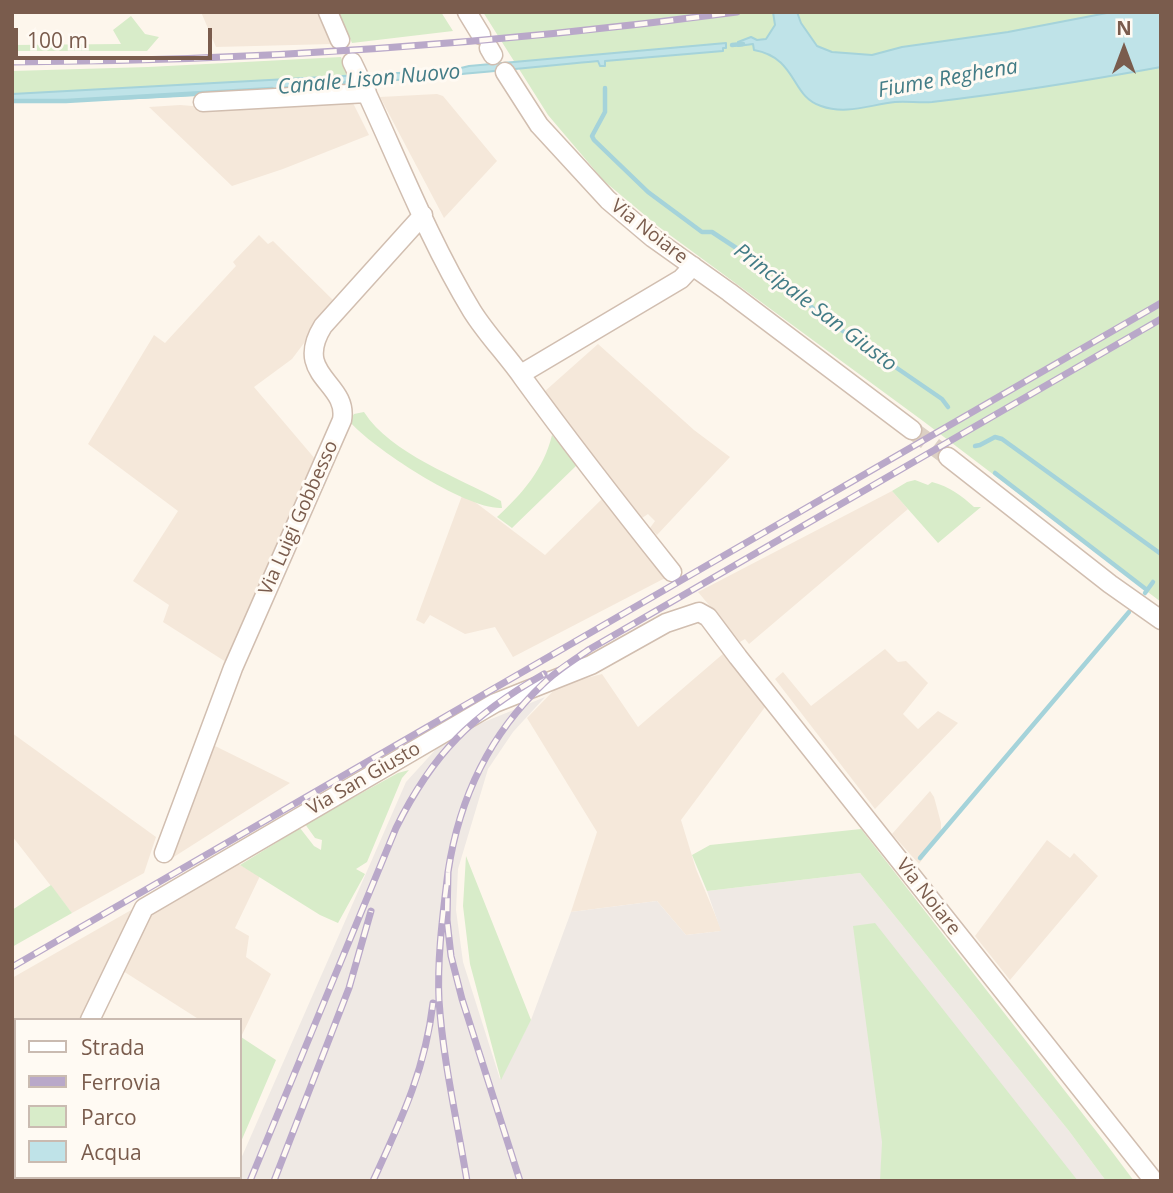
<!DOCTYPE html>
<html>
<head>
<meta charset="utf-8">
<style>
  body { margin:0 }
  #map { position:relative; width:1173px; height:1193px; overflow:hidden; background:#fdf6ec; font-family:"Open Sans",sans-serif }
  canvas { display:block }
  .frame { position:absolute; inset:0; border:14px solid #7a5c4d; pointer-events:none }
  .legend { position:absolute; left:14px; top:1018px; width:228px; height:161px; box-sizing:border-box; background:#fffaf3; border:2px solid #cabbb1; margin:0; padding:9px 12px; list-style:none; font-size:21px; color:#7a5c4d }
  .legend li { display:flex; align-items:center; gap:14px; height:35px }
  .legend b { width:35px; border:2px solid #cabbb1 }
  .north { position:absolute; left:1089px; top:14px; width:70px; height:70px; -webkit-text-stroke:5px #fffaf3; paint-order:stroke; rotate:0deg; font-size:19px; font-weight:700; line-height:28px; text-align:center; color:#7a5c4d }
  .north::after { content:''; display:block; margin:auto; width:24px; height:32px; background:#7a5c4d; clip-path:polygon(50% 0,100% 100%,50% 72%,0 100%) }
  .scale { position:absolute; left:14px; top:28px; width:198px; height:32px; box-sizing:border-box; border:4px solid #7a5c4d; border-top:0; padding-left:9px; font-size:21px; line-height:24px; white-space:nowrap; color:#7a5c4d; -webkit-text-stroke:5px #fffaf3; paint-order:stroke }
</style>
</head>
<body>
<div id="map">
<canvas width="1173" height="1193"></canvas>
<div class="frame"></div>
<ul class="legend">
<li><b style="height:9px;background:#fff"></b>Strada</li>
<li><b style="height:9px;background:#b9a8c9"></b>Ferrovia</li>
<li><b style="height:19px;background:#d8ecc9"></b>Parco</li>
<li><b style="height:19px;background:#bfe3e8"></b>Acqua</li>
</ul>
<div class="north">N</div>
<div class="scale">100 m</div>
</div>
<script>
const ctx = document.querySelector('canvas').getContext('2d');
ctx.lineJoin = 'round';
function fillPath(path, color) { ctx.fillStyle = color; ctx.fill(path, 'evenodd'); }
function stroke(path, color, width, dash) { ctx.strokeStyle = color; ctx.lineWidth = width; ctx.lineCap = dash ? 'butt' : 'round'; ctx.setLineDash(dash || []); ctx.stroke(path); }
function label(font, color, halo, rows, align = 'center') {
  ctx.font = font + ' "Open Sans",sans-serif'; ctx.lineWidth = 6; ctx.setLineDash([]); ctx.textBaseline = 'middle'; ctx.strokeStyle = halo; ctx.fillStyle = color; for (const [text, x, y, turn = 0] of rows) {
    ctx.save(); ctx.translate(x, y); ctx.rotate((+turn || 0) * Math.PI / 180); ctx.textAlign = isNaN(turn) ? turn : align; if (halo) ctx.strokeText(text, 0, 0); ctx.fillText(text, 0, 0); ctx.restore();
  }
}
const residential = new Path2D(`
  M201,12H318L332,44L216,47Z
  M437,94L443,96L497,161L444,218L380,97Z
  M351,99L369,135L283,169L232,186L149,107L180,105L205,107Z
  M259,235L268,244L273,241L335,302L292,359L254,387L316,460L226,662L163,622L169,605L133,581L178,511L88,444L154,335L165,343L236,266L233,262Z
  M598,344L694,430L730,457L657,535L650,528L655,521L648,514L642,518L544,392Z
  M892,491L908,509L749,644L745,639L740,642L698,592Z
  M463,493L545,555L605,496L669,576L513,657L495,627L465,634L430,615L424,624L416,620Z
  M885,649L898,662L906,661L928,683L903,714L918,729L938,711L958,723L875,809L775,679L783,672L811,706Z
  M724,653L765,707L681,820L696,869L722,931L686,935L657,901L571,912L597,832L527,718L559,685L602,674L638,727Z
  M12,733L156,837L144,873L72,913L12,836Z
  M211,744L290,783L169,860Z
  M930,791L934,797L941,823V833L919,864L892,834Z
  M1047,840L1070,858L1074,853L1098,876L1010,980L975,936Z
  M235,862L260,876L235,928L249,936L246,957L271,974L240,1039V1020H200L123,971L148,914Z
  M133,909L81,1020H16V1076L12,1074V978Z`);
const industrial = new Path2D(`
  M545,697L513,732L488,769L458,869L456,910L463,962L500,1079L531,1020L571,912L657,901L686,935L721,931L707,891L860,873L1069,1131L1106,1181H231L232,1177H240V1161L406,782L437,748L455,734Z`);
const green = new Path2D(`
  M338,12H441L453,31L352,43Z
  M483,12H1161V602L923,421L659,227L604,181L548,115Z
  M131,16L145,34L159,37L147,51H12V45L121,44L113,30Z
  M341,57L348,76L12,94V71L148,67Z
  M364,412C391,454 458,477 501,501L502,508C467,510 372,448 349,421L354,414Z
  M552,435L577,465L512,528L497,517C522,494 544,469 552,435Z
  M915,480L928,485L932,482C950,487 961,495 974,507H981L938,543L892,491L907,482Z
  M409,770L402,778L367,862L356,869L365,874L338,923L320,915L240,865L300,828L314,846L321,850L322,840L315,838L305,824L398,773Z
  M861,829L1107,1145L1134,1181H1106L1069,1131L860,873L707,891L692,855L710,845Z
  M466,856L531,1020L501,1080L470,964L463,906Z
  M51,885L72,913L12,947V910Z
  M875,923L1078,1181H880L882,1142L853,926Z
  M241,1037L276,1060L240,1144V1039Z`);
const water = new Path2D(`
  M773,12H797L801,23L817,46L832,52L872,55L902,47L1008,32L1112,12H1161V67C1085,81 1009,93 932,102C920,103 907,101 895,102C869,105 846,115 821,106C790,96 798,58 754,50L753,44L738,46V42L751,37L757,40L766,39L775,25Z
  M726,43V48H723V51L605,61V66H600L598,61C404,80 208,100 12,101V94L453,70L469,66Z`);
const stream = new Path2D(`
  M732,45L743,44
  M605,88V112L592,136L594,140L648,192L702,232H712L782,278L821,316L942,399L948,407
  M281,89L356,82
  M12,101H66L272,89
  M975,446L980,445L995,437L1002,439L1161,554
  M995,473L1147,590
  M1145,593L1153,582
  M920,858L1129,612`);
const minorTunnel = new Path2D(`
  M912,430L948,457`);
const minor = new Path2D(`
  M328,12L340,40
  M467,12L481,35
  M489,48L493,55
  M352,62C392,144 424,232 472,311C487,335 507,355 523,378C571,444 621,508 672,572
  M505,72L539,125L608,200L653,238L729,292L912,430
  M203,102L367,93
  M521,374L681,279L693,266
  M948,457L1110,584L1161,620
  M164,853L233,668L342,420C349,382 292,376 323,326L423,215
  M90,1020L144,908L495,703L591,665L666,623L699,612L708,617L738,657L1154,1181
  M15,1181L17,1177`);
const rail = new Path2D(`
  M12,62C254,61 497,44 737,12
  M448,872C459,799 489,735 543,684C557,670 574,660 590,649L1161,319
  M12,967L1161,303
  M250,1181L396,828C433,753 472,715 544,674
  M274,1181L349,988L371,911
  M373,1181C401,1120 425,1071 433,1003
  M467,1181C457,1120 443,1061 439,1000C437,957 443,914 448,872L447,920L451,956L462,999L520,1181`);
const streetNames = [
  ["Via Noiare",649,232,38],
  ["Via Luigi Gobbesso",299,518,-66],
  ["Via San Giusto",364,779,-30],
  ["Via Noiare",928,897,52]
];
const waterNames = [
  ["Fiume Reghena",948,79,-10],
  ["Canale Lison Nuovo",369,80,-5],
  ["Principale San Giusto",815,308,37]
];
fillPath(residential, '#f5e8da');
fillPath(industrial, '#efe9e4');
fillPath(green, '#d8ecc9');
fillPath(water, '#bfe3e8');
stroke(water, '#a5d3da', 2);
stroke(stream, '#a5d3da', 4.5);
stroke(minorTunnel, '#dcd0c4', 18, [18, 9]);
stroke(minor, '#d1beb0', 21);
stroke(minor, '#fff', 18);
stroke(rail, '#b9a8c9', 7);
stroke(rail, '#fffaf3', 4.5, [13]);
label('19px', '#7a5c4d', '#fffaf3', streetNames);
label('italic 21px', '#437c86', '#fffaf3', waterNames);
</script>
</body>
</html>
